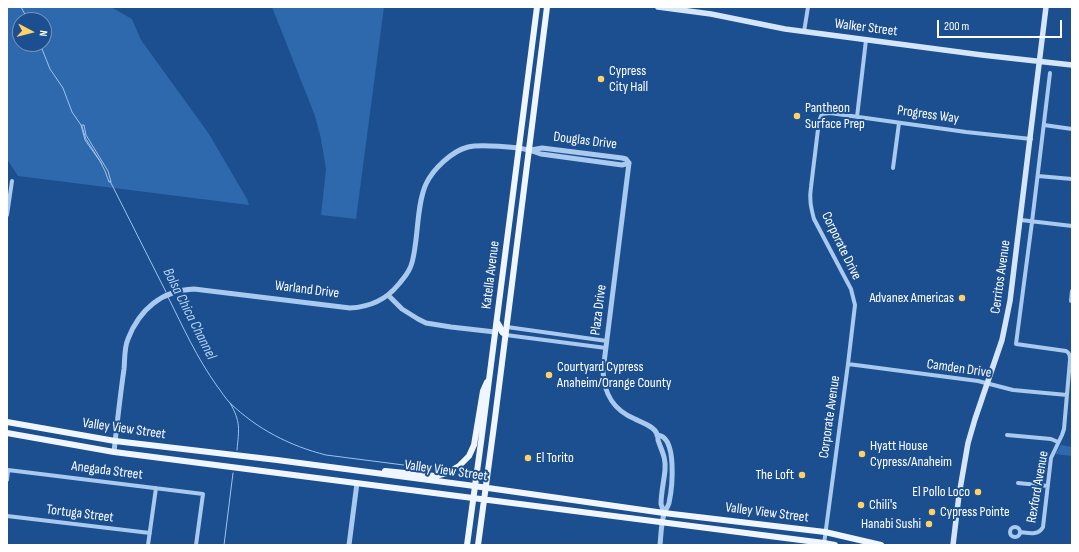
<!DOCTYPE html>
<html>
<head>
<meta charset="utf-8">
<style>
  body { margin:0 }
  #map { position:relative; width:1079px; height:552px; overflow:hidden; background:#1b4f8f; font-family:"Sofia Sans Condensed",sans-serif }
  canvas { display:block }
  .frame { position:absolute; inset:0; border:8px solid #fff; pointer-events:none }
  .north { position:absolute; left:12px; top:12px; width:40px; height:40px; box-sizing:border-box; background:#1b4f8f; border:1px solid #7695bc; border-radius:50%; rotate:97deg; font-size:11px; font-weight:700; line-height:16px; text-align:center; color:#fff }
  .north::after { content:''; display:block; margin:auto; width:14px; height:18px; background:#ffd166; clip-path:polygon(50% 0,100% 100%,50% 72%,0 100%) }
  .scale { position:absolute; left:937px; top:20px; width:125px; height:18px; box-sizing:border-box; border:2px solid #fff; border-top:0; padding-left:5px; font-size:12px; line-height:14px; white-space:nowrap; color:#fff; -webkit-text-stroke:3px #1b4f8f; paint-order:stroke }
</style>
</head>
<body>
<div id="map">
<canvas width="1079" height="552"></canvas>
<div class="frame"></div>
<div class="north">N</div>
<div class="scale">200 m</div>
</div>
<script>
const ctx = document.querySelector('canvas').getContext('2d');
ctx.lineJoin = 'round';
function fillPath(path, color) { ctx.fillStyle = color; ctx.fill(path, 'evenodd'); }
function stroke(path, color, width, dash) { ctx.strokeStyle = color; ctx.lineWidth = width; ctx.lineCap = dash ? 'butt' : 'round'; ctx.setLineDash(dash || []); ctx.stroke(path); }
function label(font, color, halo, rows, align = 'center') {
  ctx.font = font + ' "Sofia Sans Condensed",sans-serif'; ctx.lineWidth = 4; ctx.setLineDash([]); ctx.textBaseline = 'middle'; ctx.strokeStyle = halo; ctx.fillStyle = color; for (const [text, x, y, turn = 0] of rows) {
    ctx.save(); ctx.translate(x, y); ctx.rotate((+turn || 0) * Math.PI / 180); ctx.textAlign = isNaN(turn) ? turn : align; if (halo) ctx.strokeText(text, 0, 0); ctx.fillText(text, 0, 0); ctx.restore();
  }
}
const green = new Path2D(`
  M7,7H111L132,19L141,40L209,134L247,199L249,205L18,176L7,159ZM20,20H44V44H20Z
  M272,7H384L356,219L321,215L326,169L321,139L315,116Z
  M1061,445L1072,447V456L1055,454Z`);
const water = new Path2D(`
  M82,125H84L86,135L108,171L111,182H109L105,171L100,161L86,139Z`);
const stream = new Path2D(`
  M21,7L28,20
  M40,44L50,69L63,88L72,112L81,125L85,140L102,164
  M110,181L166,292
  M168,297C183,327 197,358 217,386C221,391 225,398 230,403C257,429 290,446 326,455L427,468
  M230,403C241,422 239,429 237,450
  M224,545L233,473`);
const minor = new Path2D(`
  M804,32L808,7
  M857,117L866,40
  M1044,125L1072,129
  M893,168L899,123
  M1038,176L1072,179
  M7,215L12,181
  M1021,220L1072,226
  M1071,301L1072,291
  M507,327L607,341
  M506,335L606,348
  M848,364L978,381L1013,390L1067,395
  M1007,435L1051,439L1058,442
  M7,480L8,470L203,494L196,545
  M1018,483L1048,486
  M7,516L150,533
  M1010 532a5 5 0 1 1 10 0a5 5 0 1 1-10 0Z
  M1020,532C1029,533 1038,536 1043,527L1051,458L1062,435L1064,429L1070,360C1070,356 1070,353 1066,351L1016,344L1032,222L1050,73
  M824,544L848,364L855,305L851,289L843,274L814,219C811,208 809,199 811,187L819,121L822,114L830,113L966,132L1031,139
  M148,545L156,488`);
const tertiary = new Path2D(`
  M531,150L542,148L622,158L626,159L629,163
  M629,163L603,371C604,394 613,410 635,419C642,423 654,426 657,434C658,436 658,438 658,440C662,452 666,457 665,470C664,481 661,493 661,504C662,507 663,510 664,513
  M388,295L402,309L418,319L426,323L451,327L495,332
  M657,435C678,436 672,489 669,503C668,507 665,510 664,514C661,524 661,535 660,545
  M114,452C117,424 120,397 124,369C125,360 124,348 128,339C139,310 162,290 194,289L350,308C369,307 385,301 398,285C402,280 407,275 410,268C413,262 414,254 415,247C418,229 418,201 426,184C433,169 452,151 468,147C480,144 517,147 529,150C533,151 537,153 541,154L622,165L629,163
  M349,545L357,483`);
const secondary = new Path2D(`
  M658,7L711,14L785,29L982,55L1072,65
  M953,545L959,495L968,443L975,419L1002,340L1010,301L1046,7`);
const primary = new Path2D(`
  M497,322L500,327L502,332L506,335
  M7,422L115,441L277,460L467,485L664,513L825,532L881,545
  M7,433L114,452L824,543L835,545
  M385,471L435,476L447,473L459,466L469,456L474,445L483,391L487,382
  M467,545L481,442L537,7
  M478,545L495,418L547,7`);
const markers = [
  [601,79,4,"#ffd166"],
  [797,116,4,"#ffd166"],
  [962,298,4,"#ffd166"],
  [549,375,4,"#ffd166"],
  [862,454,4,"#ffd166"],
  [528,458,4,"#ffd166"],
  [802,475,4,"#ffd166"],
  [978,492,4,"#ffd166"],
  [861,505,4,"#ffd166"],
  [932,512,4,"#ffd166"],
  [929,524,4,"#ffd166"]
];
const streetNames = [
  ["Walker Street",866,28,7],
  ["Progress Way",928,115,8],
  ["Douglas Drive",585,141,7],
  ["Corporate Drive",841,246,64],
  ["Katella Avenue",491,275,-83],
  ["Cerritos Avenue",1001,277,-82],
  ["Warland Drive",307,290,7],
  ["Plaza Drive",599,310,-83],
  ["Camden Drive",959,369,8],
  ["Corporate Avenue",830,417,-82],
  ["Valley View Street",124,429,8],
  ["Anegada Street",107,471,7],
  ["Valley View Street",446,471,8],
  ["Rexford Avenue",1038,487,-80],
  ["Valley View Street",767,513,7],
  ["Tortuga Street",80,514,7]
];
const poiNames = [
  ["Cypress",609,71],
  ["City Hall",609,87],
  ["Pantheon",805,108],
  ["Surface Prep",805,124],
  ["Advanex Americas",954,298,"right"],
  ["Courtyard Cypress",557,367],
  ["Anaheim/Orange County",557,383],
  ["Hyatt House",870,446],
  ["Cypress/Anaheim",870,462],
  ["El Torito",536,458],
  ["The Loft",794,475,"right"],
  ["El Pollo Loco",970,492,"right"],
  ["Chili's",869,505],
  ["Cypress Pointe",940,512],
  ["Hanabi Sushi",921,524,"right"]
];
const waterNames = [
  ["Bolsa Chica Channel",189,314,63]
];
fillPath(green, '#2e69ad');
fillPath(water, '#3c6290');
stroke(water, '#9cc4f0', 1);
stroke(stream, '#9cc4f0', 1);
stroke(minor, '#a9c9ee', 4);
stroke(tertiary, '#a9c9ee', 5);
stroke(secondary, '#d6e6fa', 5.5);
stroke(primary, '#f0f6ff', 6);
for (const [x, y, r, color] of markers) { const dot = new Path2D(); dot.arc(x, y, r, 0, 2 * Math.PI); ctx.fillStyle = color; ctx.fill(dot); stroke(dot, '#1b4f8f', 1.5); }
label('14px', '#fff', '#1b4f8f', streetNames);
label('14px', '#fff', '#1b4f8f', poiNames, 'left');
label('italic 15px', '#b5d3f5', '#1b4f8f', waterNames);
</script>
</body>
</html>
